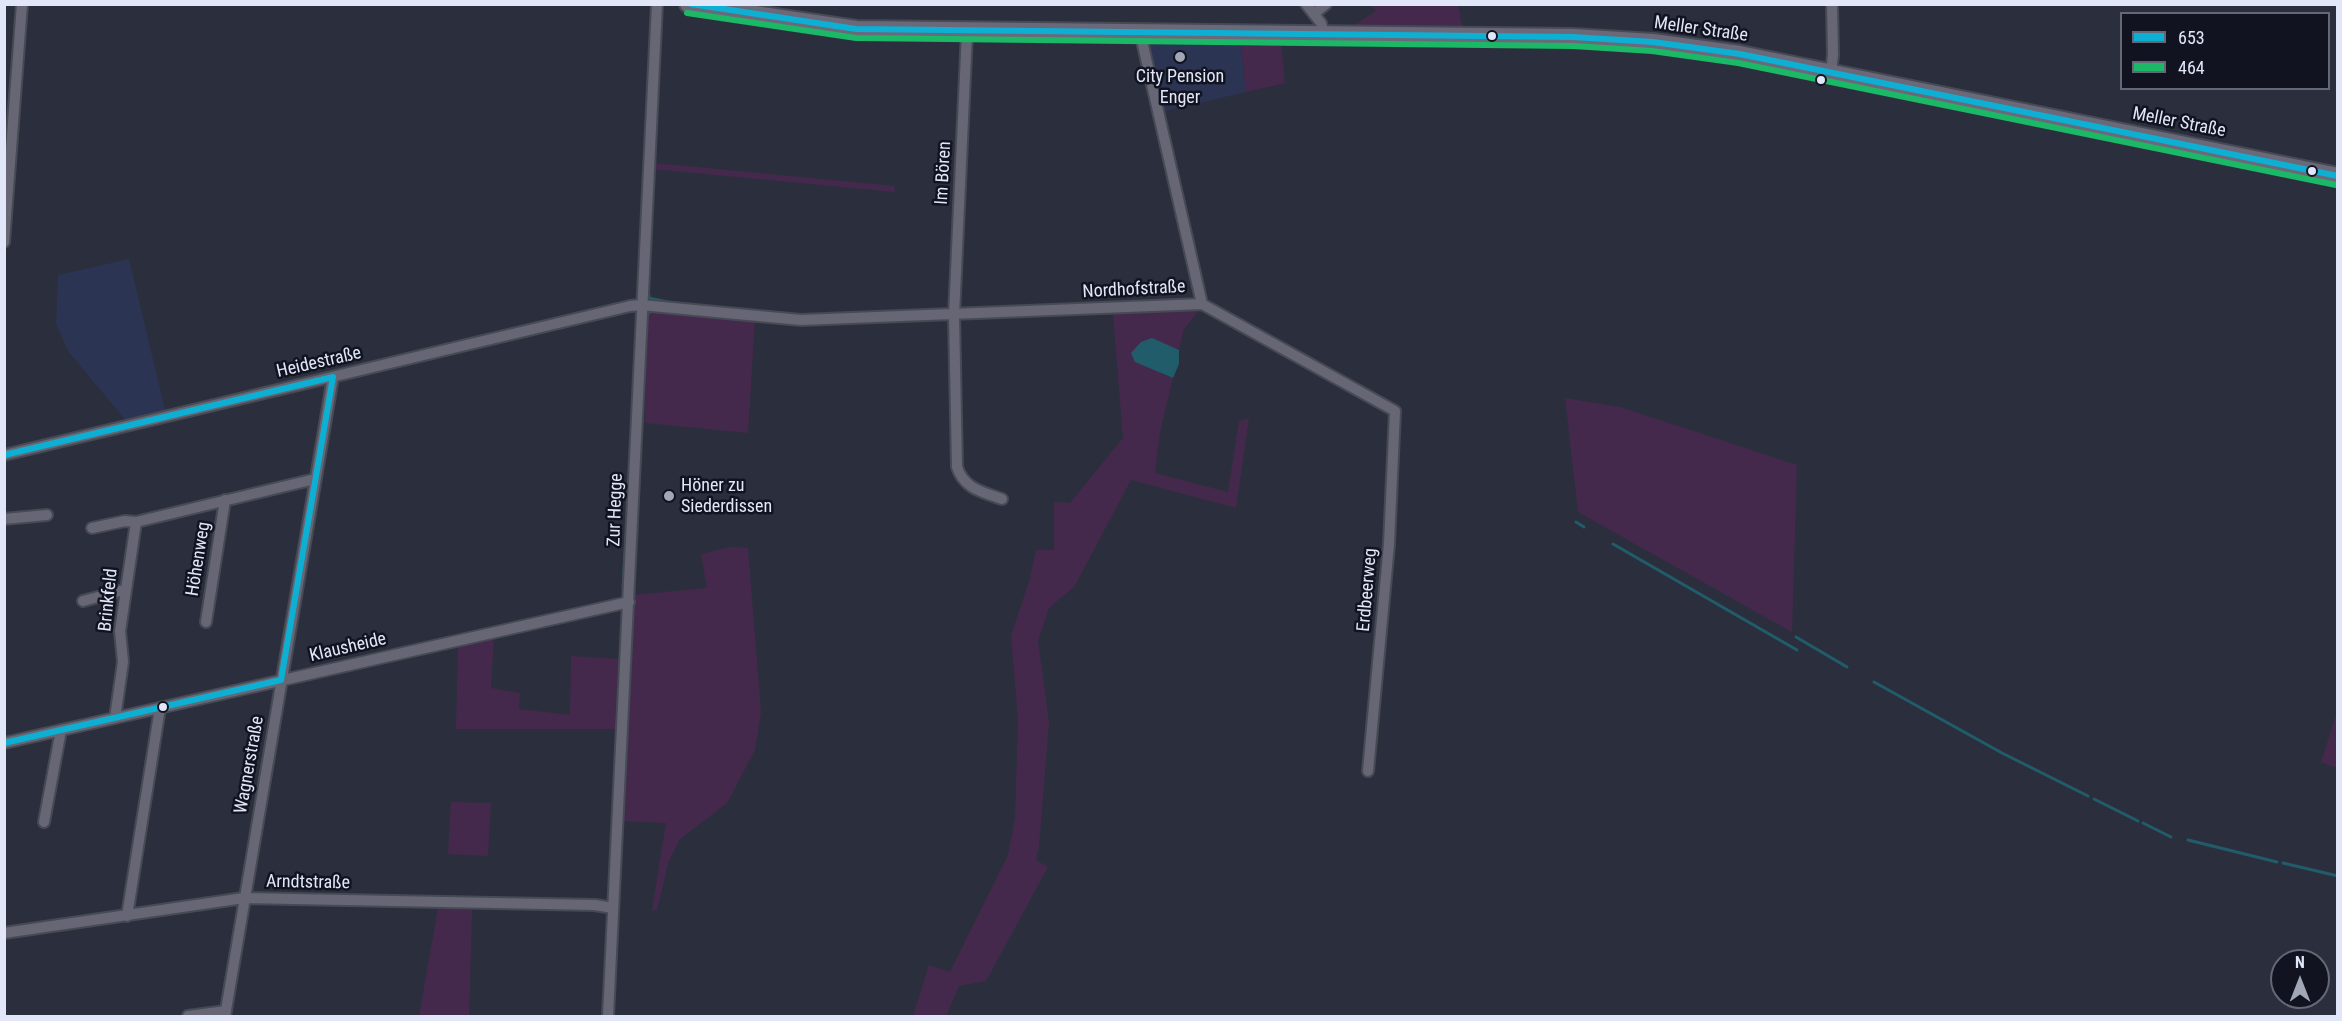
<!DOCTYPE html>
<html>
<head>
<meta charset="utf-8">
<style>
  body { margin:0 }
  #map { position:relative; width:2342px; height:1021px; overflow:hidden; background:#2b2f3d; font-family:"Roboto Condensed",sans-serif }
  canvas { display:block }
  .frame { position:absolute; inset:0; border:6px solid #e1e7f8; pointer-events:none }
  .legend { position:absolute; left:2120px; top:12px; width:210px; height:78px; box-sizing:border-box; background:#111420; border:2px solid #646876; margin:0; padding:8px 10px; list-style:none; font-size:18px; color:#e1e7f8 }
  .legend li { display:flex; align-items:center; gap:12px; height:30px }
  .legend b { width:30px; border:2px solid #646876 }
  .north { position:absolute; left:2270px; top:949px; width:60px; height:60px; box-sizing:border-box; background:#111420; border:2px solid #646876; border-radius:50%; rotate:0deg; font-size:16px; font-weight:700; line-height:24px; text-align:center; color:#e1e7f8 }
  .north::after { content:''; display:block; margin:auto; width:21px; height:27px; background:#a1a7b7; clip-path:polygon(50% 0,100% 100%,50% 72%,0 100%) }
</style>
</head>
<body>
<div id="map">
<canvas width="2342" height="1021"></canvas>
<div class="frame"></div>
<ul class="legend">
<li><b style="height:8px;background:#0dafd3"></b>653</li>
<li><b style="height:8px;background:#1ab867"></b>464</li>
</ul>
<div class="north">N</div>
</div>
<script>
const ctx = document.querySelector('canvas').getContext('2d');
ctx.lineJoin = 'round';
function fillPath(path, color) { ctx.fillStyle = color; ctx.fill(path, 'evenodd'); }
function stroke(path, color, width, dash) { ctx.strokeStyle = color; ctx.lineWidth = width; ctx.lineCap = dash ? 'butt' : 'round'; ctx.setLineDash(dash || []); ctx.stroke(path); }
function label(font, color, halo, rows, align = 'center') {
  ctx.font = font + ' "Roboto Condensed",sans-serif'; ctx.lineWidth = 5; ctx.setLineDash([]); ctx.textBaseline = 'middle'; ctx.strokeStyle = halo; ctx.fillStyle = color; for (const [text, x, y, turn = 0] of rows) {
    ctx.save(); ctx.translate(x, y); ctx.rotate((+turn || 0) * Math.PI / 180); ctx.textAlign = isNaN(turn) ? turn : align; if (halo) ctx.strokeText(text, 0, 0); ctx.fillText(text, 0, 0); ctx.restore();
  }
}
const built = new Path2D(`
  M1199,39L1200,45L1241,46L1246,92L1161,112L1144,40Z
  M129,259L166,414L128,423L68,351L56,324L58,275Z`);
const green = new Path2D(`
  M1370,4L1458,5L1462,26H1353L1376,11Z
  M1281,45L1285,83L1246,92L1241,46Z
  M654,163L894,186L895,192L653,169Z
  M1202,306L1183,331L1179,350L1178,347L1161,374L1173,378L1160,432L1155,473L1228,492L1239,421L1249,418L1236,508L1131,480L1074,587L1049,608L1038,641L1049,723L1039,846L1036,860L1048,867L986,981L959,986L946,1016H913L929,965L950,972L1008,855L1015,819L1018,719L1011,635L1029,582L1036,550H1054V502L1070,503L1123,438L1113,314L1118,311Z
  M647,311L755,320L748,433L645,423Z
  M1565,398L1620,407L1797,465L1792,632L1578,512Z
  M730,547L748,548L761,712L755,750L727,803L680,839L668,863L657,910H652L666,823L621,821L633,595L707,588L701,554Z
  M494,637L491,688L520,693L519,709L570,715L571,656L618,659L615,729H456L458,645Z
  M2337,712L2338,768H2337L2321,762Z
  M451,802L491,803L488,856L448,854Z
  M438,908L472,910L469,1016H419Z`);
const water = new Path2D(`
  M1152,338L1179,350V364L1173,378L1135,362L1131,353L1141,342Z`);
const stream = new Path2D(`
  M648,285L649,298L672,303
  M646,321L648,313L652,311
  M1576,522L1584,527
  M1613,544L1797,650
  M623,588L626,536
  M1796,637L1847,667
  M1874,682L2002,753L2088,796
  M2094,799L2138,821
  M2143,823L2171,837
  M2188,840L2277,862
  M2283,863L2338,876`);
const street = new Path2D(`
  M1306,4L1321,23L1324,34
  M1315,13L1326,4
  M967,32L954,315L957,467C964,489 983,492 1002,499
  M1140,32L1202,304
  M1831,72L1833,55L1832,4
  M4,242L22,4
  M4,455L630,306L641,305L801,320L1202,304L1395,411L1389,544L1368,771
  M4,519L47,515
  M92,528L125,521L136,522L315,479
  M83,601L124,590
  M206,622L225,500
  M115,718L123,662L120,631L136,522
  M4,743L629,602
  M44,822L61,730
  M127,916L160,708
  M4,933L244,898L595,905L613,908
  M188,1016L226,1011
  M225,1016L333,377
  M608,1016L657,4`);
const secondary = new Path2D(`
  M688,4L856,29L1573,37L1653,42L1740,54L2338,176`);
const bus1 = new Path2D(`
  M691,4L856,29L1573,37L1653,42L1740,54L2338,176
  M4,455L333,377
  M281,680L333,377
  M4,743L281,680`);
const bus2 = new Path2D(`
  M687,13L856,38L1573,46L1652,51L1738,63L2336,185`);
const markers = [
  [1492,36,5,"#e1e7f8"],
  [1180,57,6,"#a1a7b7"],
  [1821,80,5,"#e1e7f8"],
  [2312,171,5,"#e1e7f8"],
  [669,496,6,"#a1a7b7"],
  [163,707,5,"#e1e7f8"]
];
const streetNames = [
  ["Meller Straße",1701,30,8],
  ["Meller Straße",2179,123,11],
  ["Im Bören",944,173,-87],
  ["Nordhofstraße",1134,290,-3],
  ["Heidestraße",319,363,-13],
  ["Zur Hegge",616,510,-88],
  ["Höhenweg",199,559,-81],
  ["Erdbeerweg",1368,590,-85],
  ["Brinkfeld",109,600,-84],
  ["Klausheide",348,648,-13],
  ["Wagnerstraße",250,765,-80],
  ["Arndtstraße",308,883,1]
];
const poiNames = [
  ["City Pension",1180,77],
  ["Enger",1180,98],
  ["Höner zu",681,486,"left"],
  ["Siederdissen",681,507,"left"]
];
fillPath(built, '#2b3452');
fillPath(green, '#45294c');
fillPath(water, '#215c6b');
stroke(stream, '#215c6b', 3);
stroke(street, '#464a55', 14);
stroke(secondary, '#464a55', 20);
stroke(street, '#676674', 10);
stroke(secondary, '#6b6979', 16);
stroke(bus1, '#0dafd3', 6);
stroke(bus2, '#1ab867', 6);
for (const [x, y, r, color] of markers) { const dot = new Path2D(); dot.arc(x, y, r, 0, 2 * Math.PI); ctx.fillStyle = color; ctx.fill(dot); stroke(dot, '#111420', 2); }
label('18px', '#e1e7f8', '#111420', streetNames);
label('18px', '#e1e7f8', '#111420', poiNames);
</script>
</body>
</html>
